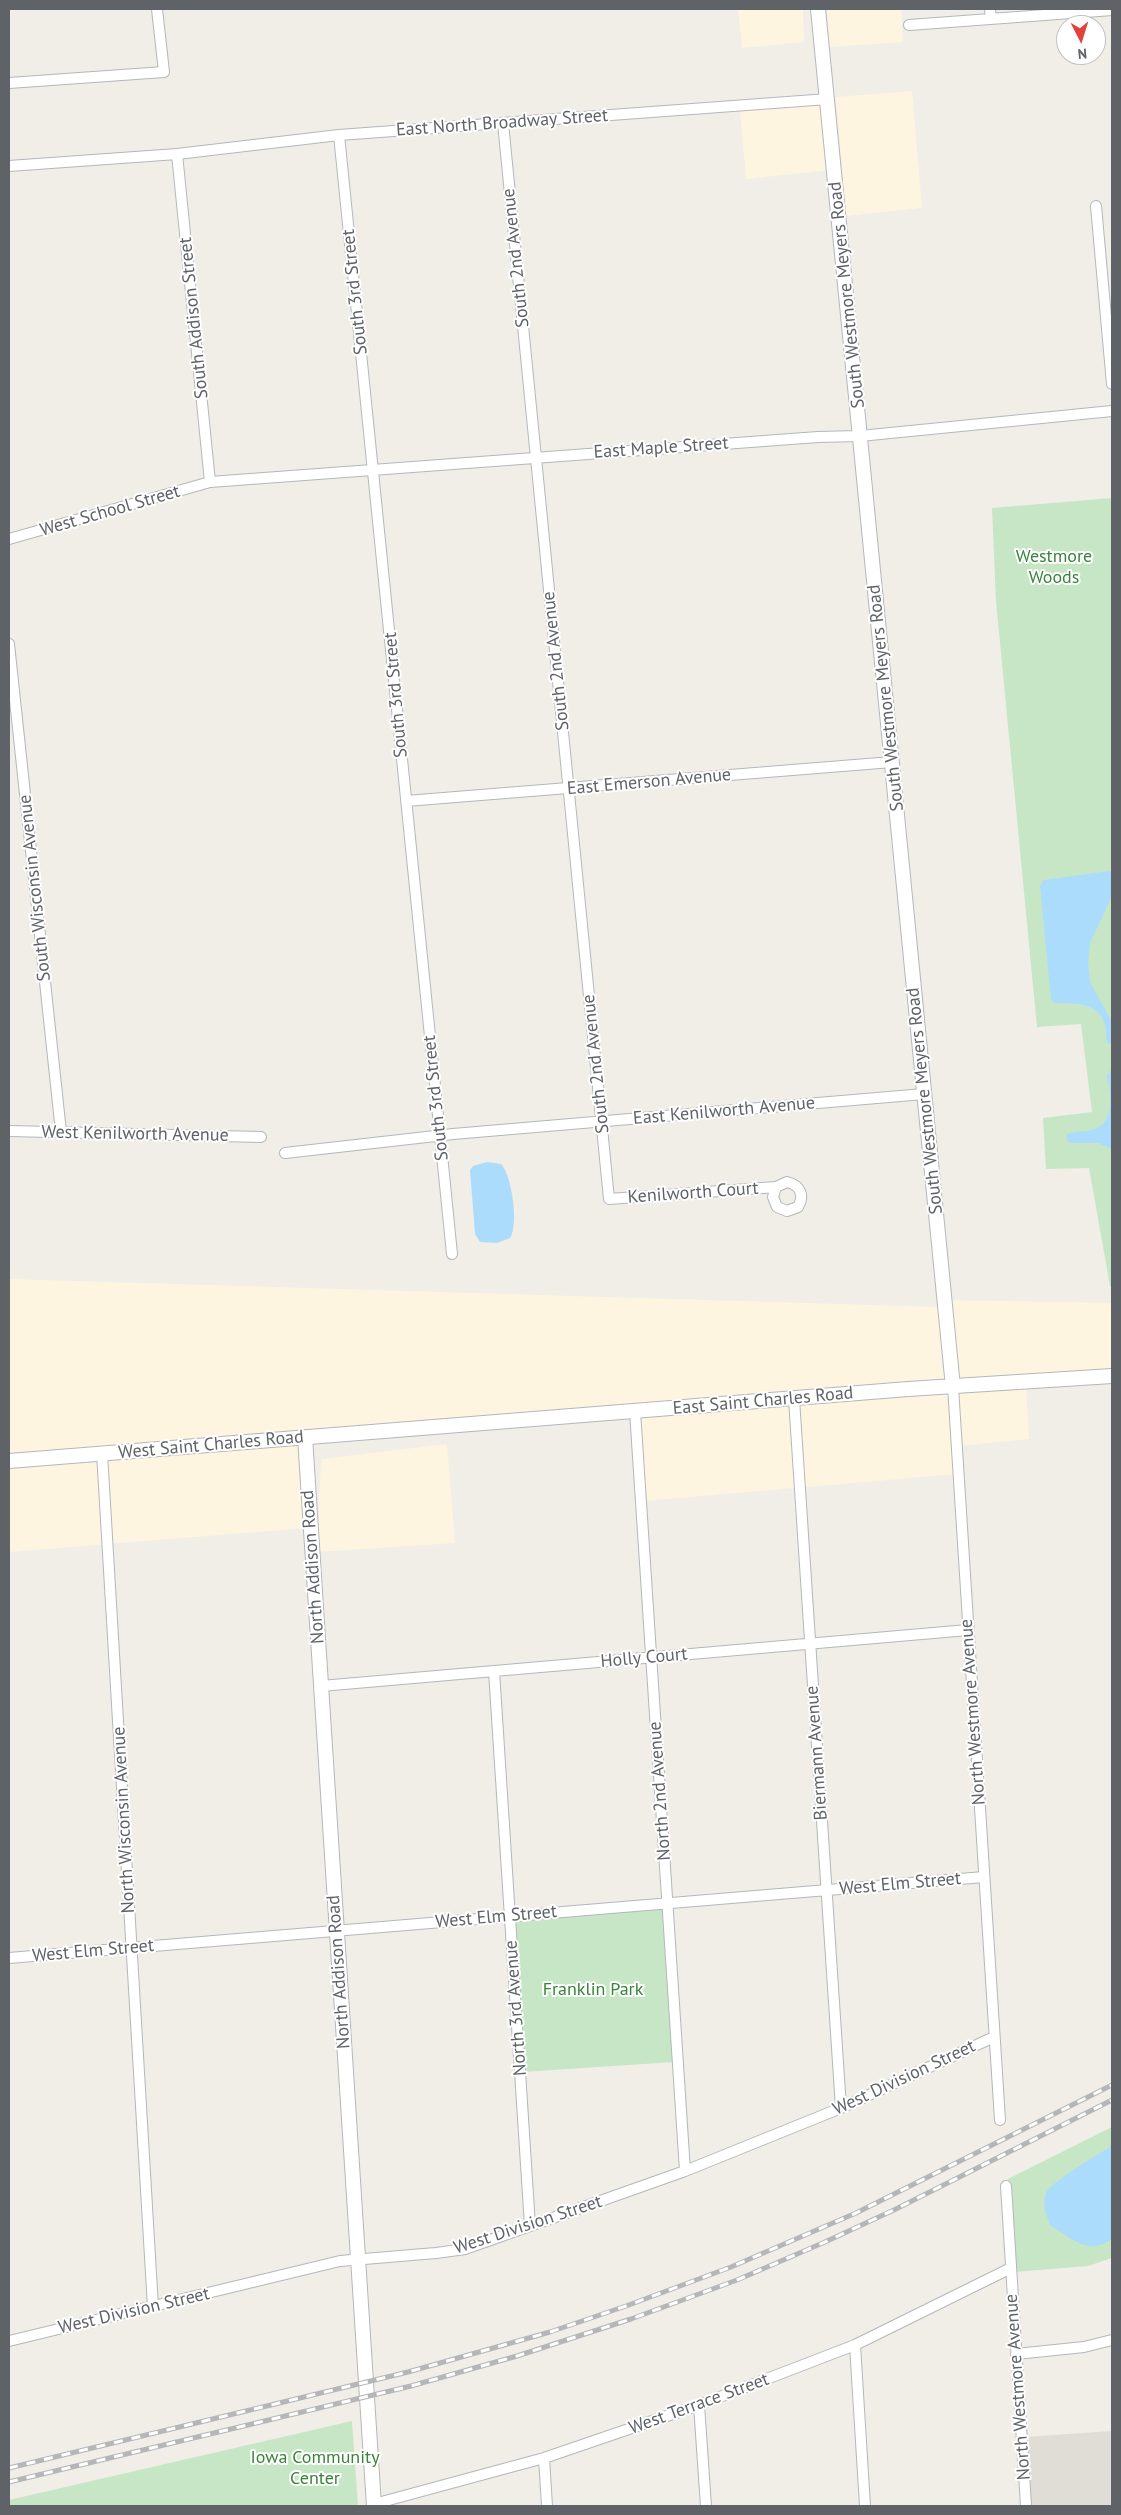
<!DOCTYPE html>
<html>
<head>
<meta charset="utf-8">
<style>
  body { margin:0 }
  #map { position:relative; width:1121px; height:2515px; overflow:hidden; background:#f0eee7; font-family:"PT Sans",sans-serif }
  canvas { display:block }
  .frame { position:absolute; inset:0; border:10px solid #5f6367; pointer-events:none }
  .north { position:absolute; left:1056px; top:15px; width:50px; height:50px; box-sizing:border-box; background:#fff; border:1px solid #bfc1c2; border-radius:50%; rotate:175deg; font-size:14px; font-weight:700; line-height:20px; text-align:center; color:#5f6367 }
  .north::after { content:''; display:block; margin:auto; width:18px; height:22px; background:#e3413b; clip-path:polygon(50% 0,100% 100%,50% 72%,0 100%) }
</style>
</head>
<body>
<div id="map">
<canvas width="1121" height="2515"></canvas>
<div class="frame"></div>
<div class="north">N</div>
</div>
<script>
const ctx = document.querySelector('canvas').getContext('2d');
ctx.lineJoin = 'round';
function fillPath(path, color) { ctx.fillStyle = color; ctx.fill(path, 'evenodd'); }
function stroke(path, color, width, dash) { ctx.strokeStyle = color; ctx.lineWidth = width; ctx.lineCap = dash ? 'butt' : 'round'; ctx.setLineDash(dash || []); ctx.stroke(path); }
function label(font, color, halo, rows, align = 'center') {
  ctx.font = font + ' "PT Sans",sans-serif'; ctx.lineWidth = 4; ctx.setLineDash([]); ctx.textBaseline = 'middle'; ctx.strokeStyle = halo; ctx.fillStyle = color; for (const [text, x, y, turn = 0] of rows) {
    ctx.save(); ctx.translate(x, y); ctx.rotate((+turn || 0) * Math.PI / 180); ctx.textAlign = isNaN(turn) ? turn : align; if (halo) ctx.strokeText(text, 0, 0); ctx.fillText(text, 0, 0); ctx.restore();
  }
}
const commercial = new Path2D(`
  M738,9H803L804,42L742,48Z
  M827,9H901L903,42L830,47Z
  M912,91L922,208L846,216L836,97Z
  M823,104L830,170L746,179L740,110Z
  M9,1279L939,1307L947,1383L9,1458Z
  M949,1300L1112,1303V1373L956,1384Z
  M1026,1385L1029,1439L959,1446L955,1390Z
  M949,1390L957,1474L645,1501L638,1414Z
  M300,1441L307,1528L9,1552V1465Z
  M447,1444L455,1543L317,1552L321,1459Z`);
const education = new Path2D(`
  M1112,2431V2506H1029L1025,2437Z`);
const green = new Path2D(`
  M1112,498V1286H1110L1089,1168L1046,1169L1043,1118L1092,1112L1081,1024L1037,1027L996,601L992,508Z
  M664,1907L674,2062L522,2072L513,1919Z
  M1112,2127V2258L1088,2266L1014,2272L1008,2179Z
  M352,2421L358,2506H9V2500Z`);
const water = new Path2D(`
  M1109,871L1112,872V896L1090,943L1088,962L1090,982L1112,1022V1043L1108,1044C1105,1038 1107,1031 1105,1025C1098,1001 1075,1004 1055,1003L1051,1000L1040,886L1044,880Z
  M1112,1069V1149L1098,1143H1071L1068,1141L1066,1135C1074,1130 1084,1132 1092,1130C1117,1124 1110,1092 1107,1075Z
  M487,1162L501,1164C512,1175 519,1225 510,1238L497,1243L480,1242L475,1234L470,1170L473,1166Z
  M1112,2146V2239C1088,2256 1073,2239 1051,2226C1046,2217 1042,2203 1046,2193C1051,2182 1100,2153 1112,2146Z`);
const street = new Path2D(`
  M990,9L991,19
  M909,25L1112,10
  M9,83L164,72L157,9
  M503,123L609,1199L776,1187L787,1182C800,1185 805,1195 798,1207L787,1211L777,1207L773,1197L776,1187
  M339,135L452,1254
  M177,154L210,482
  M9,166L177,154L339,135L828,99
  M1096,206L1112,384
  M9,539L210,482L818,437L860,436L1112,411
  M9,644L61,1132
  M406,801L892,762
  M9,1131L261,1137
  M285,1153L453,1134L924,1094
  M953,1387L1000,2120
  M794,1399L841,2108
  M635,1411L685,2171
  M102,1453L153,2307
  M494,1671L530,2226
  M321,1686L968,1630
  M9,1958L984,1877
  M1006,2186L1026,2506
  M9,2341L340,2261L436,2253L465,2249L685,2171L841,2108L994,2037
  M855,2345L865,2506
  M1016,2354L1084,2347L1112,2340
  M699,2405L706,2506
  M544,2458L547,2506
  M374,2504L544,2458L699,2405L855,2345L1011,2268`);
const secondary = new Path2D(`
  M818,9L953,1387
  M305,1437L374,2506
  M9,1461L908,1389L1112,1376`);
const rail = new Path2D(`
  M9,2468L408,2372L550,2332L626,2306L731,2267L856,2213L1112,2085
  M9,2482L411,2386L517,2356L631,2319L737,2280L825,2242L896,2209L1112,2100`);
const streetNames = [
  ["East North Broadway Street",502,123,-4],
  ["South 2nd Avenue",516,258,-96],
  ["South 3rd Street",355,292,-96],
  ["South Westmore Meyers Road",847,295,-96],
  ["South Addison Street",194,318,-96],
  ["East Maple Street",661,448,-4],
  ["West School Street",110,511,-16],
  ["South 2nd Avenue",556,661,-96],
  ["South 3rd Street",396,695,-95],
  ["South Westmore Meyers Road",886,698,-96],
  ["East Emerson Avenue",649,782,-5],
  ["South Wisconsin Avenue",35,888,-96],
  ["South 2nd Avenue",596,1064,-96],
  ["South 3rd Street",436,1098,-96],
  ["South Westmore Meyers Road",925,1101,-96],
  ["East Kenilworth Avenue",724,1111,-5],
  ["West Kenilworth Avenue",135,1134,1],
  ["Kenilworth Court",693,1193,-4],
  ["East Saint Charles Road",763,1401,-5],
  ["West Saint Charles Road",211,1445,-5],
  ["North Addison Road",313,1567,-94],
  ["Holly Court",644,1658,-5],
  ["North Westmore Avenue",973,1712,-94],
  ["Biermann Avenue",817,1753,-94],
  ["North 2nd Avenue",660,1791,-94],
  ["North Wisconsin Avenue",124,1820,-93],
  ["West Elm Street",900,1884,-5],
  ["West Elm Street",496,1917,-5],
  ["West Elm Street",93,1951,-5],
  ["North Addison Road",339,1972,-94],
  ["North 3rd Avenue",516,2008,-94],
  ["West Division Street",904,2078,-25],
  ["West Division Street",528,2225,-18],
  ["West Division Street",134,2311,-13],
  ["North Westmore Avenue",1018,2387,-94],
  ["West Terrace Street",699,2404,-20]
];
const parkNames = [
  ["Westmore",1054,557],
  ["Woods",1054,578],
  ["Franklin Park",593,1990],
  ["Iowa Community",315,2458],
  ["Center",315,2479]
];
fillPath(commercial, '#fdf5e0');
fillPath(education, '#e0ddd6');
fillPath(green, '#c7e6c5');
fillPath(water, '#acdcfc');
stroke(street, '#b4b7bb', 12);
stroke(secondary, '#b3b7bb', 16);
stroke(street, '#fff', 10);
stroke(secondary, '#fff', 14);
stroke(rail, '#b5b6b7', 5);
stroke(rail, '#fff', 3, [9]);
label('18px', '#5f6367', '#fff', streetNames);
label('18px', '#39833a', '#fff', parkNames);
</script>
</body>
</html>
